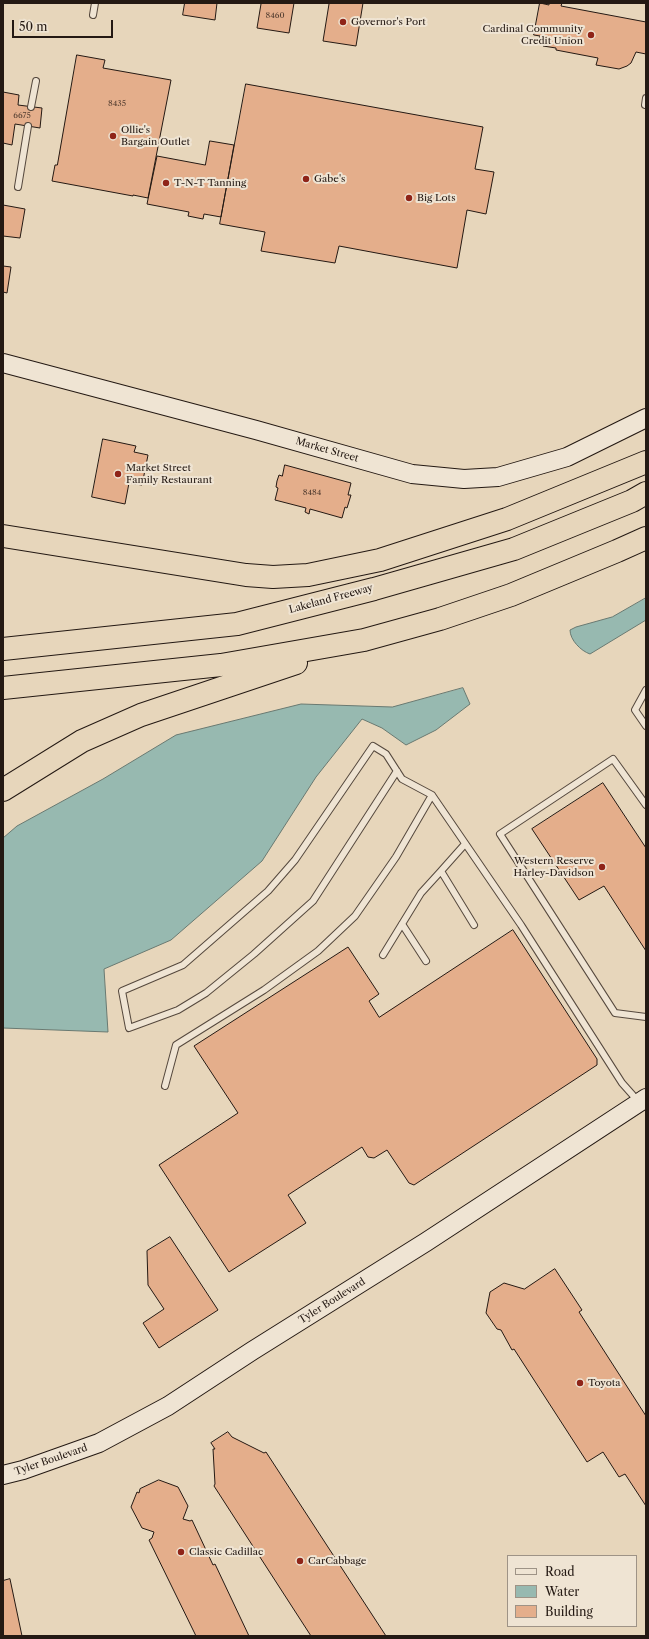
<!DOCTYPE html>
<html>
<head>
<meta charset="utf-8">
<style>
  body { margin:0 }
  #map { position:relative; width:649px; height:1639px; overflow:hidden; background:#e7d6bb; font-family:"Libre Caslon Text",serif }
  canvas { display:block }
  .frame { position:absolute; inset:0; border:4px solid #241913; pointer-events:none }
  .legend { position:absolute; left:507px; top:1555px; width:130px; height:72px; box-sizing:border-box; background:#efe4d3; border:1px solid #9e9386; margin:0; padding:5px 7px; list-style:none; font-size:12px; color:#241913 }
  .legend li { display:flex; align-items:center; gap:8px; height:20px }
  .legend b { width:20px; border:1px solid #9e9386 }
  .scale { position:absolute; left:12px; top:20px; width:101px; height:18px; box-sizing:border-box; border:2px solid #241913; border-top:0; padding-left:5px; font-size:12px; line-height:14px; white-space:nowrap; color:#241913; -webkit-text-stroke:3px #efe4d3; paint-order:stroke }
</style>
</head>
<body>
<div id="map">
<canvas width="649" height="1639"></canvas>
<div class="frame"></div>
<ul class="legend">
<li><b style="height:5px;background:#efe4d3"></b>Road</li>
<li><b style="height:11px;background:#97b9b0"></b>Water</li>
<li><b style="height:11px;background:#e4ae8b"></b>Building</li>
</ul>
<div class="scale">50 m</div>
</div>
<script>
const ctx = document.querySelector('canvas').getContext('2d');
ctx.lineJoin = 'round';
function fillPath(path, color) { ctx.fillStyle = color; ctx.fill(path, 'evenodd'); }
function stroke(path, color, width, dash) { ctx.strokeStyle = color; ctx.lineWidth = width; ctx.lineCap = dash ? 'butt' : 'round'; ctx.setLineDash(dash || []); ctx.stroke(path); }
function label(font, color, halo, rows, align = 'center') {
  ctx.font = font + ' "Libre Caslon Text",serif'; ctx.lineWidth = 4; ctx.setLineDash([]); ctx.textBaseline = 'middle'; ctx.strokeStyle = halo; ctx.fillStyle = color; for (const [text, x, y, turn = 0] of rows) {
    ctx.save(); ctx.translate(x, y); ctx.rotate((+turn || 0) * Math.PI / 180); ctx.textAlign = isNaN(turn) ? turn : align; if (halo) ctx.strokeText(text, 0, 0); ctx.fillText(text, 0, 0); ctx.restore();
  }
}
const water = new Path2D(`
  M646,598V620L590,654C581,651 570,640 570,630L576,627L612,617Z
  M463,688L470,704L436,730L406,745L382,728L362,719L316,777L262,861L171,940L104,969L108,1032L3,1028V838L17,826L103,779L176,735L301,704L392,707Z`);
const building = new Path2D(`
  M185,3H217L215,20L183,15Z
  M253,3H294L289,33L257,28L261,4Z
  M324,3H363L356,46L323,41L329,4Z
  M540,3L549,5V3H562L561,6L646,22V54L636,52L631,63L627,66L619,69L596,65L598,58L556,50V48L543,46L544,44L538,43L540,36L534,35Z
  M77,55L105,60L103,68L171,80L148,198L133,195V196L52,181L55,165H57Z
  M246,84L483,127L475,169L494,172L486,214L467,210L457,268L339,246L335,263L261,251L265,232L220,224Z
  M3,92L19,95L18,105L42,108L40,128L15,124L12,145L3,143Z
  M210,141L234,145L221,217L204,214L203,219L188,216L189,212L147,204L157,156L205,165Z
  M3,205L25,209L20,238L3,236Z
  M3,266L11,267L7,293L3,292Z
  M103,439L136,446L134,452L148,455L142,485L129,483L125,504L92,497Z
  M285,465L351,483L348,495H351L347,508L345,507L342,518L310,509L309,514L305,512L306,508L275,500L278,488L276,487L277,481L279,475L282,476Z
  M603,783L646,848V951L604,886L579,900L532,829Z
  M513,930L597,1059V1065L414,1185L409,1183L387,1150L374,1158L368,1157L362,1147L288,1195L306,1223L229,1272L159,1165L238,1113L194,1046L348,947L379,994L369,1001L379,1017Z
  M170,1237L218,1310L159,1348L143,1323L164,1309L148,1285L147,1251Z
  M555,1269L582,1310L579,1312L646,1416V1506L625,1474L619,1477L603,1452L587,1462L514,1349L512,1350L501,1330L497,1329L486,1313L490,1292L504,1283L524,1289Z
  M228,1432L232,1437L264,1453L266,1452L386,1636H311L214,1486L215,1484L213,1449H215L211,1443Z
  M159,1480L178,1487L188,1506L183,1519L190,1521L192,1520L213,1565L215,1564L249,1636H196L149,1540L152,1538L154,1532L142,1528L131,1507L137,1492L139,1493L140,1489Z
  M10,1579L22,1636H3V1581Z`);
const lane = new Path2D(`
  M93,15L95,3
  M645,105L646,98
  M31,107L36,81
  M18,187L28,126
  M646,690L635,710L646,726
  M397,771L313,901L254,954L206,993L178,1010L129,1028L122,991L183,965L268,891L295,860L373,746L386,754L402,779L432,795
  M646,805L613,759L500,834L615,1013L646,1017
  M465,844L441,871L474,925
  M402,924L426,961
  M383,955L421,893L441,871
  M165,1086L176,1045L264,990L318,951L355,916L396,857L432,795L521,925L622,1083L638,1101`);
const secondary = new Path2D(`
  M3,363L256,430L412,474L464,479L498,477L567,457L646,418
  M3,1475L23,1470L99,1443L168,1406L252,1351L426,1242L646,1098`);
const highway = new Path2D(`
  M3,536L246,575L273,577L308,575L380,560L507,519L646,462
  M3,649L237,624L374,589L514,549L632,501L646,493
  M3,688L221,665L364,640L440,619L511,595L617,551L646,538
  M3,790L82,741L141,715L296,663`);
const markers = [
  [343,22,4,"#8f2418"],
  [591,35,4,"#8f2418"],
  [113,136,4,"#8f2418"],
  [306,179,4,"#8f2418"],
  [166,183,4,"#8f2418"],
  [409,198,4,"#8f2418"],
  [118,474,4,"#8f2418"],
  [602,867,4,"#8f2418"],
  [580,1383,4,"#8f2418"],
  [181,1552,4,"#8f2418"],
  [300,1561,4,"#8f2418"]
];
const numberNames = [
  ["8460",275,16],
  ["8435",117,104],
  ["6675",22,116],
  ["8484",312,493]
];
const poiNames = [
  ["Governor's Port",351,22],
  ["Cardinal Community",583,29,"right"],
  ["Credit Union",583,41,"right"],
  ["Ollie's",121,130],
  ["Bargain Outlet",121,142],
  ["Gabe's",314,179],
  ["T-N-T Tanning",174,183],
  ["Big Lots",417,198],
  ["Market Street",126,468],
  ["Family Restaurant",126,480],
  ["Western Reserve",594,861,"right"],
  ["Harley-Davidson",594,873,"right"],
  ["Toyota",588,1383],
  ["Classic Cadillac",189,1552],
  ["CarCabbage",308,1561]
];
const streetNames = [
  ["Market Street",327,450,16],
  ["Lakeland Freeway",331,599,-15],
  ["Tyler Boulevard",332,1301,-32],
  ["Tyler Boulevard",51,1460,-19]
];
fillPath(water, '#97b9b0');
stroke(water, '#697971', 1);
fillPath(building, '#e4ae8b');
stroke(building, '#241913', 1);
stroke(lane, '#55483d', 8);
stroke(secondary, '#241913', 20);
stroke(highway, '#241913', 24);
stroke(lane, '#efe4d3', 6);
stroke(secondary, '#efe4d3', 18);
stroke(highway, '#e7d6bb', 22);
for (const [x, y, r, color] of markers) { const dot = new Path2D(); dot.arc(x, y, r, 0, 2 * Math.PI); ctx.fillStyle = color; ctx.fill(dot); stroke(dot, '#efe4d3', 1.5); }
label('8px', '#543e31', null, numberNames);
label('10px', '#241913', '#efe4d3', poiNames, 'left');
label('10px', '#241913', '#efe4d3', streetNames);
</script>
</body>
</html>
